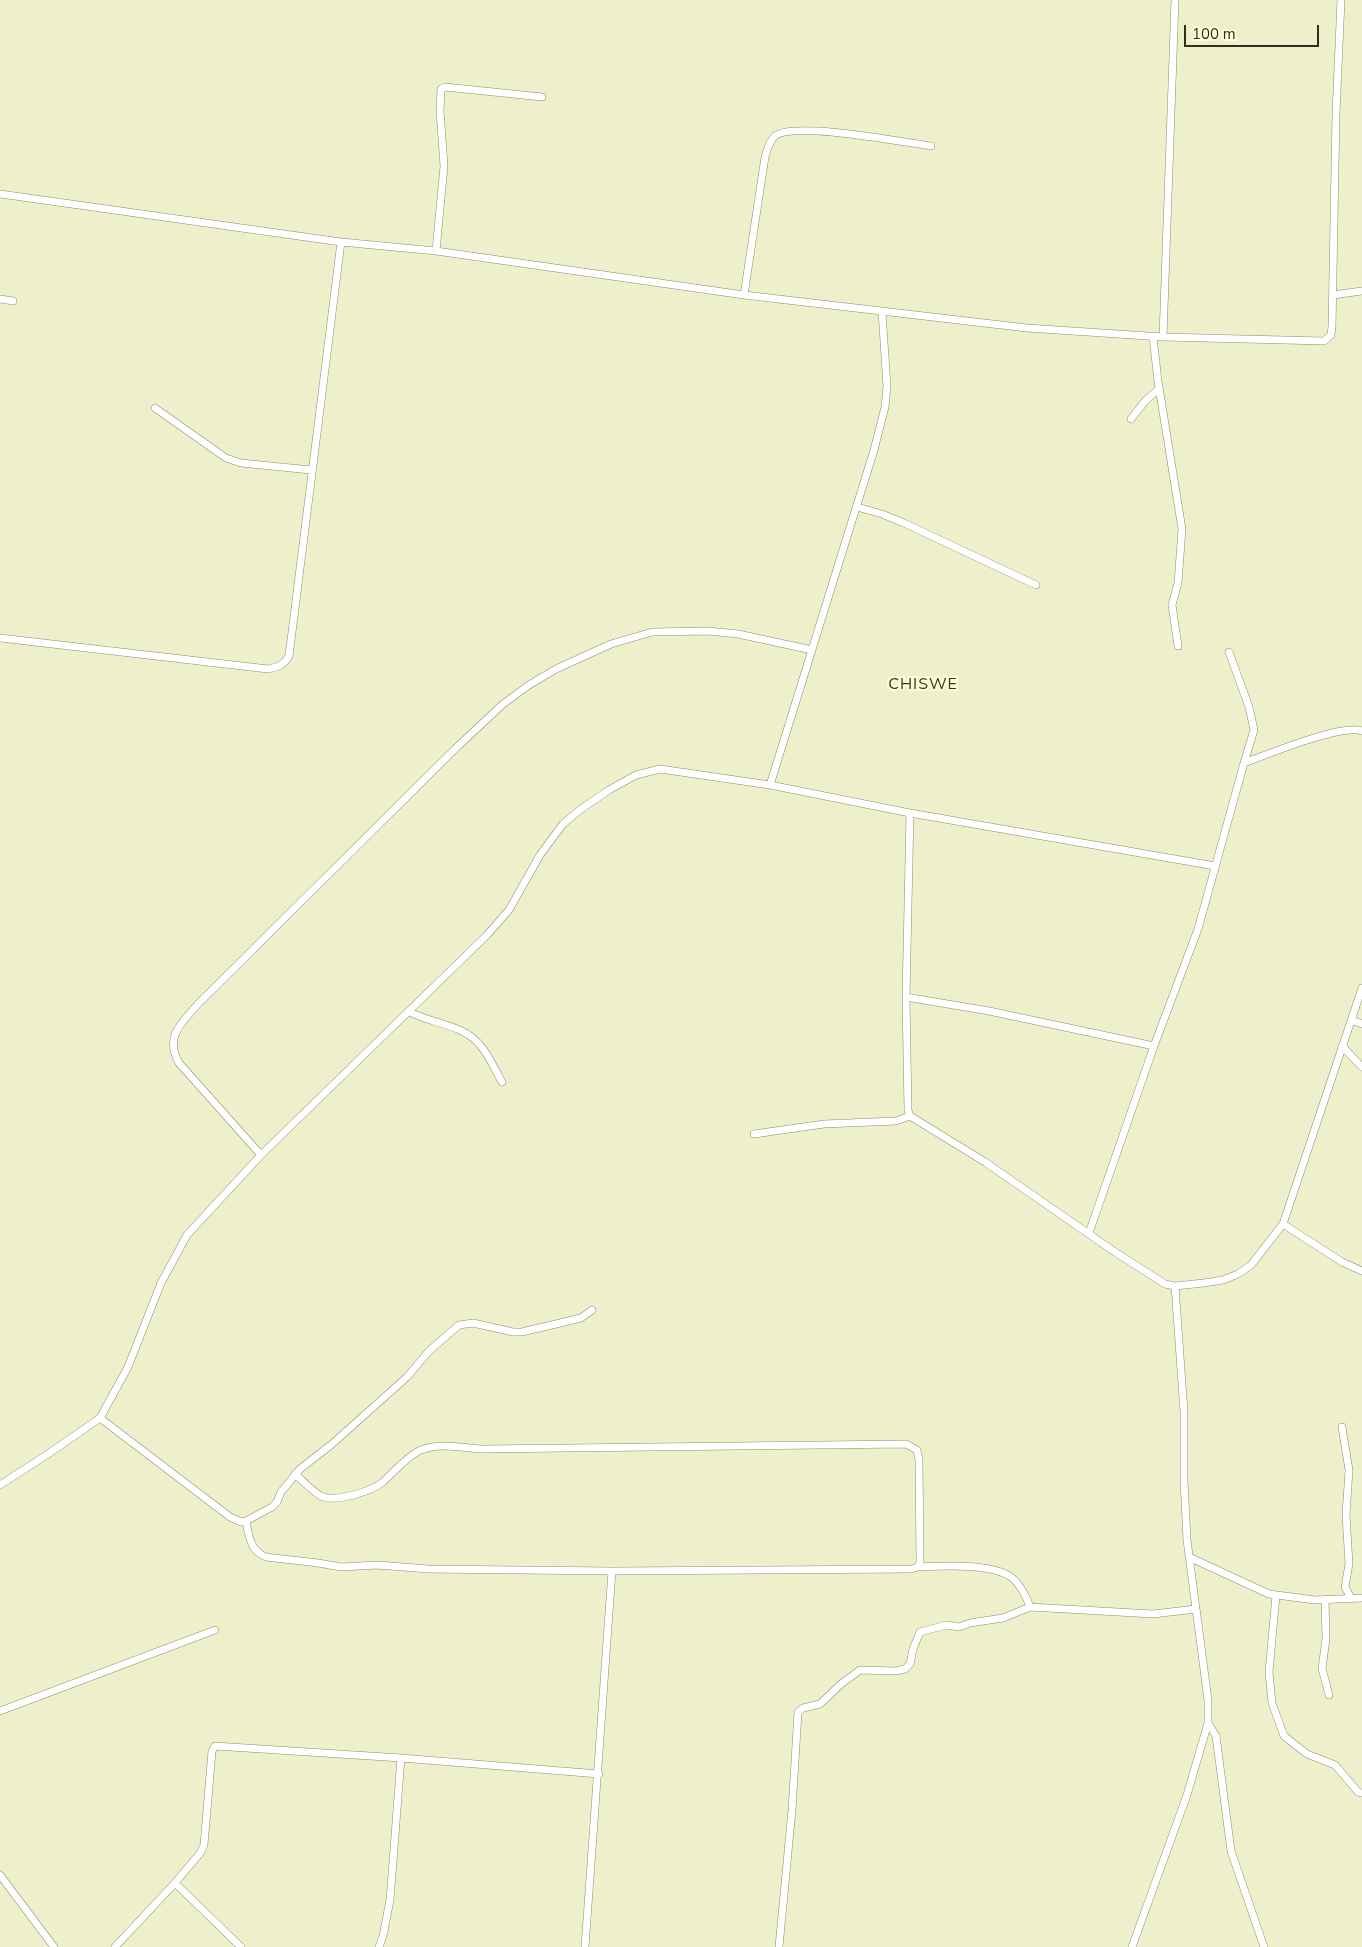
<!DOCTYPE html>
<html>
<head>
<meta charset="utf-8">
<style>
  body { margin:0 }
  #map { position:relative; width:1362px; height:1947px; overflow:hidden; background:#eef0cb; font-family:"Nunito Sans",sans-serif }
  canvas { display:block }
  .scale { position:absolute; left:1184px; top:25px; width:135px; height:22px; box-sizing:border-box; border:2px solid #2e2f20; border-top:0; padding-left:6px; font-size:15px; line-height:18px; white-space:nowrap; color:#2e2f20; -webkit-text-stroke:4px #fbfed8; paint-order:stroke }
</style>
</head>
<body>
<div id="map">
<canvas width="1362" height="1947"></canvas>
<div class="scale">100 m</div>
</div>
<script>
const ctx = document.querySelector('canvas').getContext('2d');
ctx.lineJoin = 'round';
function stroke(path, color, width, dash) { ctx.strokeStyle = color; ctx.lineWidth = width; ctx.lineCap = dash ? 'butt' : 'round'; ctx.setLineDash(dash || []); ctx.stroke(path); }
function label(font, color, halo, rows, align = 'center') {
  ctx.font = font + ' "Nunito Sans",sans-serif'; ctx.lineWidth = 4.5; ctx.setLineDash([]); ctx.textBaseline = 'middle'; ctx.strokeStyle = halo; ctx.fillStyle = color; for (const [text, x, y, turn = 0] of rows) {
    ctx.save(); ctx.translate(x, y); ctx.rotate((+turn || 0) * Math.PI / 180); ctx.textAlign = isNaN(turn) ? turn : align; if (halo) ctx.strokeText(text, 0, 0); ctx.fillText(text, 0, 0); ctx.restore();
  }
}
const minor = new Path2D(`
  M0,194L341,242L436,251L744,295L1027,328L1163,337L1324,341L1331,335L1332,327L1336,114L1341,0
  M436,251L444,166L440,111L441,89L445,87L542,97
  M744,295L765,157C767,150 769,141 775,136C794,121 902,142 931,146
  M1333,295L1362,291
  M0,299L13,301
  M1153,337L1158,381L1182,529L1178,583L1172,605L1178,646
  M1163,337L1175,0
  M155,408L226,458L241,463L311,470
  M1131,419L1146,400L1159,389
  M857,507L882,514L904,523L1036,585
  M0,638L268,669C278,667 284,665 289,656L341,242
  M1229,652L1249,707L1254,730L1244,763
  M770,785L874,450L885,407L887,386L882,312
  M910,813L906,997L908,1110L910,1116L985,1162L1112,1250L1165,1284L1175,1286L1204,1283L1223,1280L1238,1274L1251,1265L1283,1224L1362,988
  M906,997L989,1011L1154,1046
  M410,1012C432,1024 463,1024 480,1045C489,1055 495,1070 502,1082
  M1351,1020L1362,1024
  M1342,1046L1362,1067
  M754,1134L824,1124L896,1121L910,1116
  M261,1155L179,1063C164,1036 182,1023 198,1004L456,748L503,704L529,685L556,669L611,644L652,632L708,631L738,634L812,650
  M1283,1224L1342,1262L1362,1271
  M1089,1233L1154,1046L1198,929L1244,763C1266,755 1343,723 1362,731
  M100,1418L230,1517L241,1522L246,1521L272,1507L277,1502L281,1492L300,1469L332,1444L407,1377L429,1351L459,1325L473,1323L513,1332H522L581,1318L592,1310
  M1342,1427L1349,1470L1346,1515L1349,1564L1345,1587L1351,1598
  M0,1485L48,1454L100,1418L128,1367L161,1283L187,1235L261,1155L487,935L509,910L540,855L563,824L581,809L609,790L636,775L660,769L770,785L910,813L1215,866
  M246,1521C249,1536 250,1551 266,1557L318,1563L341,1567L377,1565L428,1569L612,1571L911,1569L918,1567L920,1562L919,1460L917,1450L906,1444L482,1449C464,1448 439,1442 421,1450C409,1455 393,1472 383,1482C372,1491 335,1503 321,1496C312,1491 303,1481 295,1474
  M1191,1558L1269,1594L1315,1600L1362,1598
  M918,1567C942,1566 991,1563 1011,1577C1019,1583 1027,1597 1030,1607
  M1276,1595L1269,1672L1272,1703L1284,1736L1307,1754L1335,1765L1358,1792L1362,1793
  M1325,1600L1326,1639L1322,1668L1329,1695
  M0,1711L215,1630
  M1208,1723L1216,1736L1231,1851L1264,1947
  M0,1875L54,1947
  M175,1883L241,1947
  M115,1947L175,1883L201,1852L204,1845L212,1751L215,1746L401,1758L599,1774
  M379,1947L383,1936L390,1900L401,1758
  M585,1947L612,1571
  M779,1947L792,1810L798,1712L803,1708L820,1704L841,1684L860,1670L896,1671L905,1669L910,1664L913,1649L920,1632L946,1625L959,1627L970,1623L1003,1618L1030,1607L1153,1614L1196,1609
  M1132,1947L1187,1795L1208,1723V1700L1187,1540L1184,1481V1412L1175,1286`);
const quarterNames = [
  ["CHISWE",923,685]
];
stroke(minor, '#8c8d6b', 8);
stroke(minor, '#fff', 7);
ctx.letterSpacing = '1px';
label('16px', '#38391a', '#fbfed8', quarterNames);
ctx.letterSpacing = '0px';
</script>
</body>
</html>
